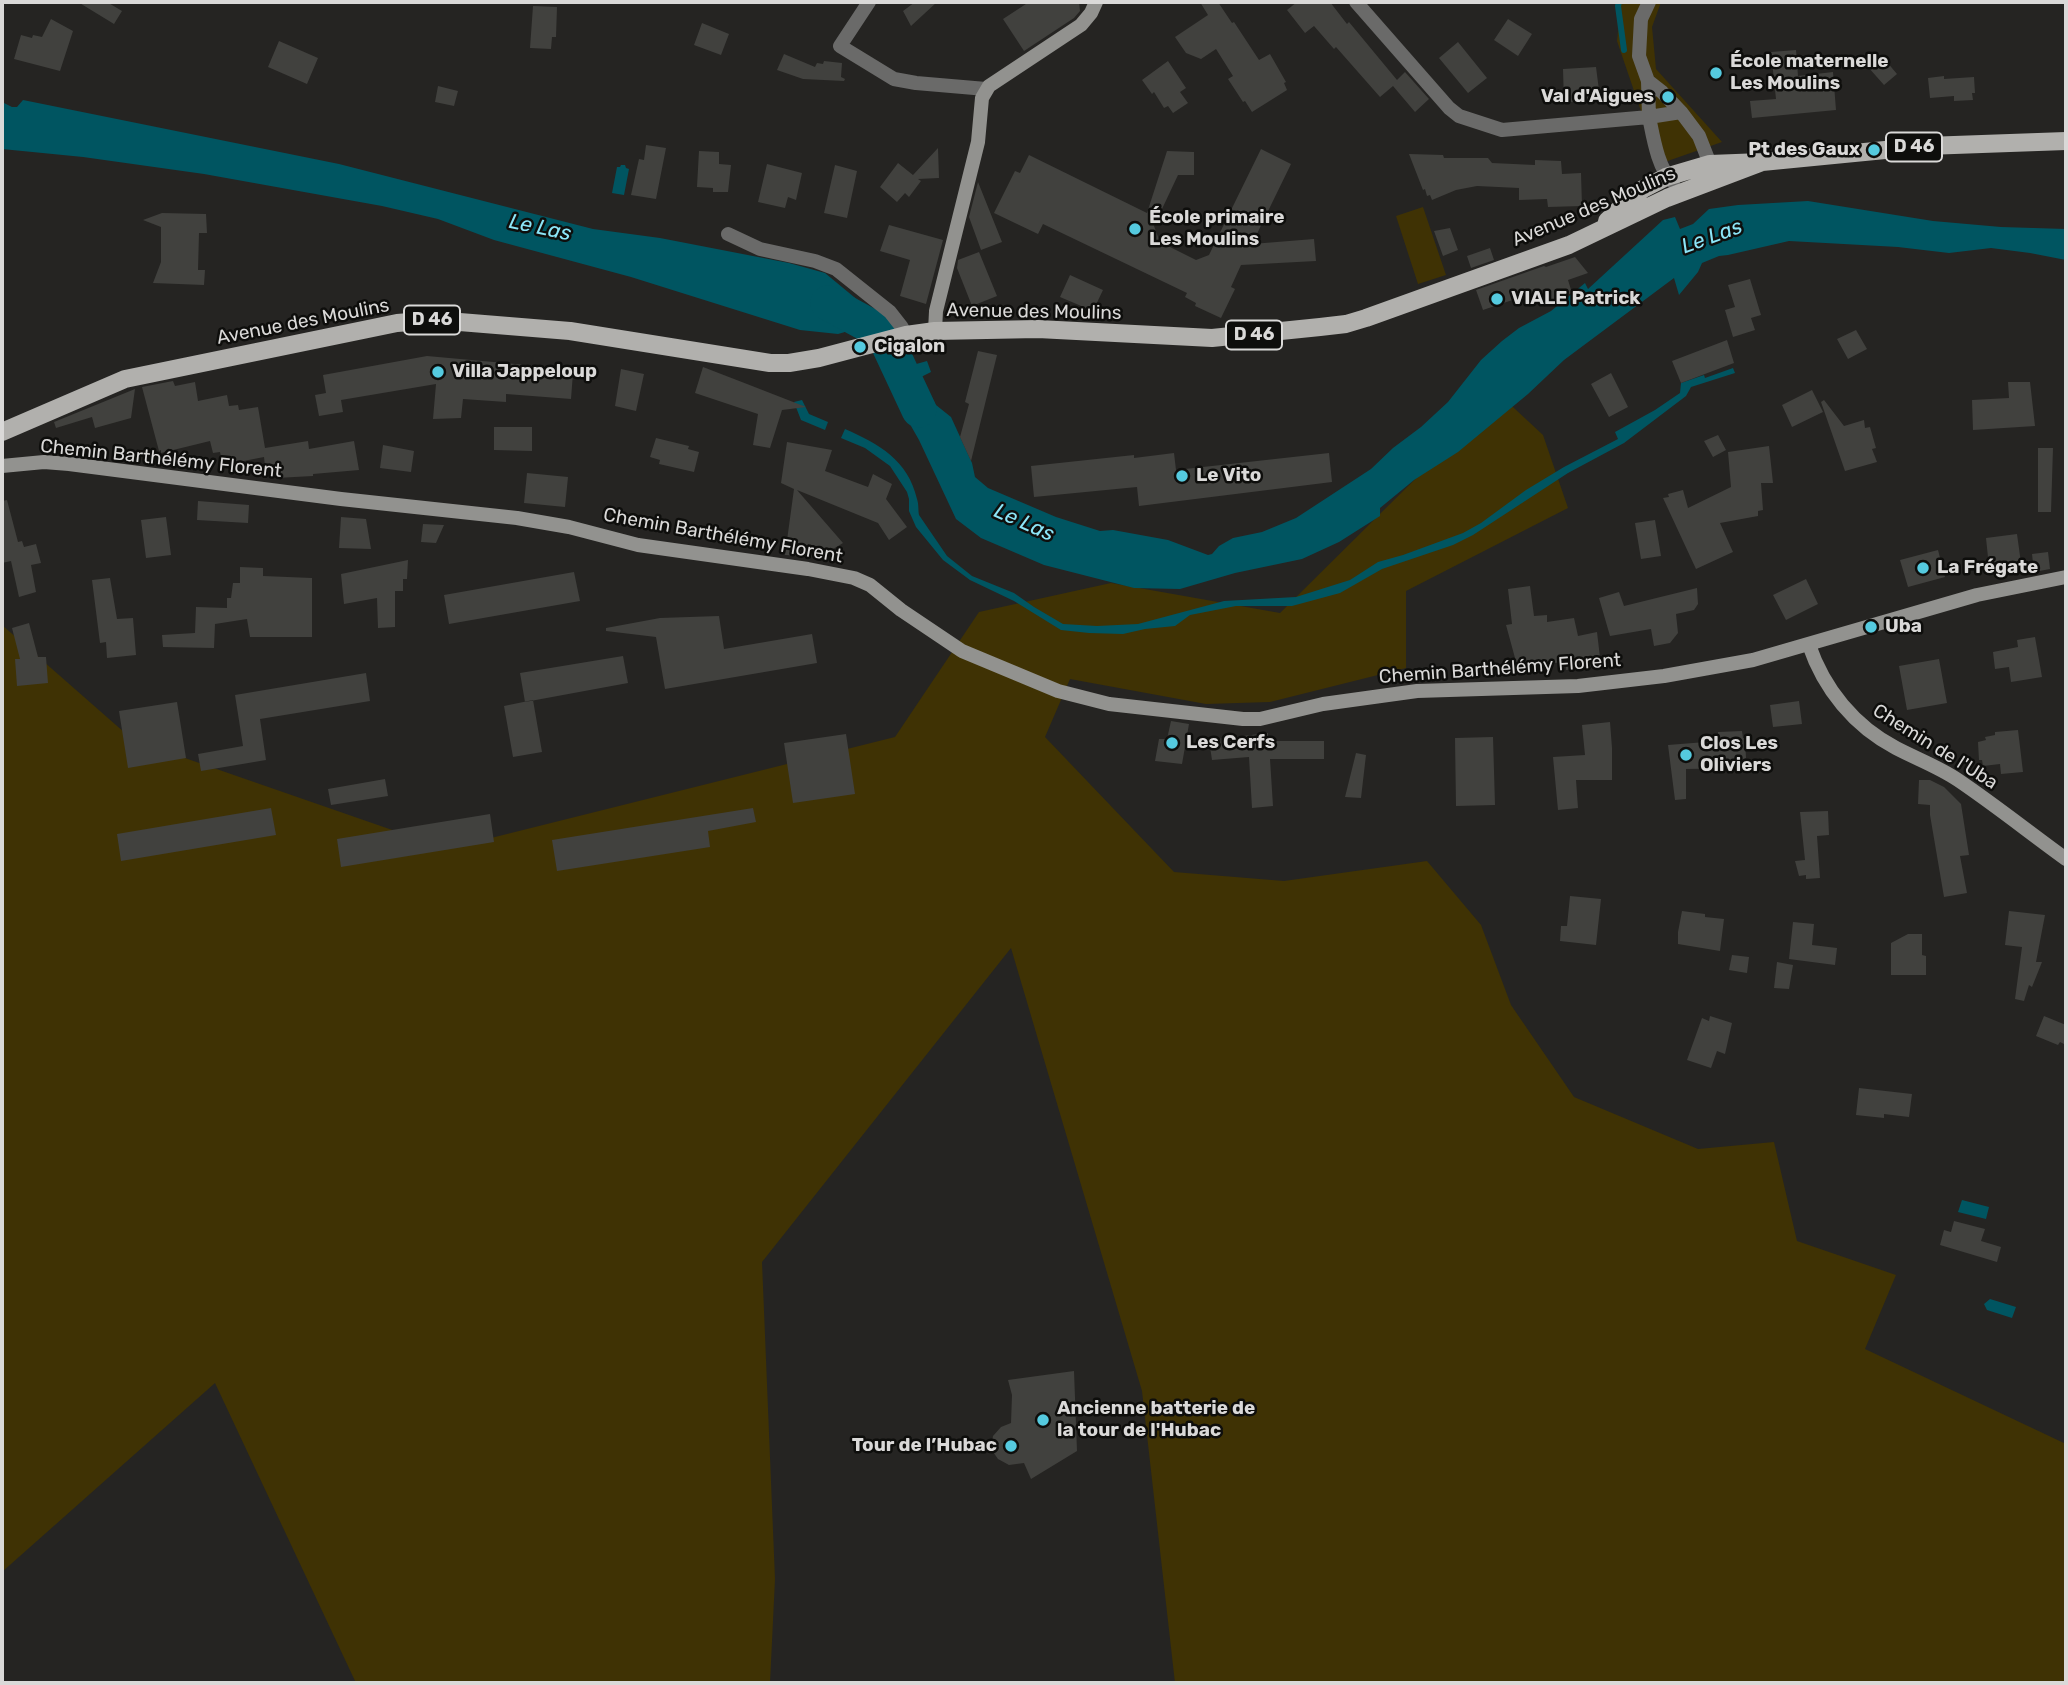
<!DOCTYPE html>
<html>
<head>
<meta charset="utf-8">
<style>
  body { margin:0 }
  #map { position:relative; width:2068px; height:1685px; overflow:hidden; background:#252422; font-family:Rubik,sans-serif }
  canvas { display:block }
  .frame { position:absolute; inset:0; border:4px solid #dad9d8; pointer-events:none }
</style>
</head>
<body>
<div id="map">
<canvas width="2068" height="1685"></canvas>
<div class="frame"></div>
</div>
<script>
const ctx = document.querySelector('canvas').getContext('2d');
ctx.lineJoin = 'round';
function fillPath(path, color) { ctx.fillStyle = color; ctx.fill(path, 'evenodd'); }
function stroke(path, color, width, dash) { ctx.strokeStyle = color; ctx.lineWidth = width; ctx.lineCap = dash ? 'butt' : 'round'; ctx.setLineDash(dash || []); ctx.stroke(path); }
function label(font, color, halo, rows, align = 'center') {
  ctx.font = font + ' Rubik,sans-serif'; ctx.lineWidth = 5; ctx.setLineDash([]); ctx.textBaseline = 'middle'; ctx.strokeStyle = halo; ctx.fillStyle = color; for (const [text, x, y, turn = 0] of rows) {
    ctx.save(); ctx.translate(x, y); ctx.rotate((+turn || 0) * Math.PI / 180); ctx.textAlign = isNaN(turn) ? turn : align; if (halo) ctx.strokeText(text, 0, 0); ctx.fillText(text, 0, 0); ctx.restore();
  }
}
const green = new Path2D(`
  M1621,2H1661L1652,27L1656,69L1722,142L1659,164L1617,41Z
  M1423,207L1446,275L1418,284L1396,216Z
  M1500,395L1543,435L1568,508L1406,591V668L1270,702L1206,704L1070,679L1045,737L1174,872L1284,881L1427,861L1481,925L1511,1005L1574,1097L1698,1149L1774,1142L1797,1241L1896,1275L1865,1349L2066,1444V1683H1175L1142,1391L1011,948L762,1262L775,1579L770,1683H356L215,1383L2,1572V625L133,740L447,849L895,737L979,612L1111,583L1280,613Z`);
const water = new Path2D(`
  M23,100L339,164L593,229L660,238L789,263L825,273L883,321L838,334L800,330L631,277L494,240L438,219L382,206L204,174L83,157L2,149V102L12,107H17Z
  M621,165H625L626,168L629,169L624,195L612,193L617,167H620Z
  M1808,201L1933,221L2001,227L2066,229V260L2030,253L1991,248L1949,253L1898,247L1789,241L1728,255L1719,256L1702,263L1698,272L1679,295L1674,278L1564,360L1528,394L1458,452L1414,480L1380,508V516L1339,542L1302,559L1235,573L1180,589L1134,588L1044,565L981,538L956,519L919,440L899,405L884,373L927,361L931,372L921,377L936,405L951,417L972,463L975,477L988,488L1056,517L1100,531L1113,530L1168,540L1208,555L1212,554L1219,546L1233,538L1262,532L1296,518L1371,469L1393,448L1421,427L1448,402L1481,360L1502,341L1519,328L1551,311L1585,283L1588,289L1663,220L1675,217L1680,229L1693,224L1709,209L1738,205Z
  M1733,368L1735,373L1691,387L1686,396L1624,443L1568,473L1473,535L1453,545L1382,569L1340,593L1292,606H1236L1190,615L1175,626L1145,629L1123,634L1089,633L1061,630L1014,601L970,580L943,560L916,527L909,511V499L907,492L890,466L865,448L841,438L845,429C879,444 908,460 917,499C919,505 918,510 919,515L947,556L972,576L1014,593L1034,607L1063,624L1097,626L1138,624L1224,601L1296,597L1350,580L1378,562L1403,555L1463,533L1481,523L1526,490L1564,467L1618,439L1615,432L1655,410L1680,393L1681,383L1704,375L1705,378Z
  M802,400L809,414L828,422L825,430L801,420L794,402Z
  M1962,1200L1989,1207L1986,1219L1958,1212Z
  M1990,1299L2016,1307L2012,1318L1987,1310L1984,1304Z`);
const stream = new Path2D(`
  M1619,2L1618,6L1624,50`);
const river = new Path2D(`
  M828,303L883,333L919,410`);
const building = new Path2D(`
  M78,2H107L122,11L114,24Z
  M915,2H937L911,26L903,11Z
  M1029,2H1079L1080,11L1074,18L1024,51L1003,19Z
  M1200,2H1218L1232,23L1234,22L1259,60L1270,54L1286,82L1284,83L1287,90L1252,112L1245,101L1243,102L1228,79L1233,76L1216,49L1201,59L1186,53L1175,37L1208,15Z
  M1297,2H1330L1347,24L1349,22L1397,80L1405,72L1429,99L1415,112L1393,86L1380,97L1336,47L1334,49L1314,26L1305,33L1287,10Z
  M533,6L557,7L556,37H552L551,49L530,48Z
  M51,19L73,31L60,71L14,59L21,35L32,38L33,35L42,37Z
  M1508,19L1532,34L1518,56L1494,40Z
  M702,23L729,34L721,55L694,45Z
  M279,41L318,58L307,84L268,67Z
  M1458,42L1487,78L1468,93L1439,58Z
  M1796,50L1798,76L1833,72L1836,110L1752,118L1750,101L1776,99L1771,52Z
  M784,54L815,67L817,63L823,64L824,61L842,63L841,77L845,79L844,81L803,79L777,70Z
  M1881,55L1897,74L1884,85L1868,67Z
  M1168,61L1186,88L1180,92L1188,103L1173,113L1168,106L1164,108L1154,92L1152,94L1142,80Z
  M1596,67L1600,98L1564,103L1563,69Z
  M1944,76V79L1974,77L1975,93H1972L1973,100L1954,101V96L1930,98L1928,78Z
  M438,86L458,91L454,106L435,102Z
  M646,145L666,148L656,199L631,195L639,159L644,160Z
  M938,148L939,178L918,179L921,181L909,197L905,193L897,202L880,187L898,163L913,175Z
  M1261,149L1291,164L1252,244L1314,239L1316,261L1241,265L1231,287L1235,289L1221,318L1195,306L1196,303L1185,297L1187,293L1043,224L1038,234L994,213L1015,171L1020,173L1029,155L1147,213L1167,151L1194,152V175H1178L1154,226L1160,242L1196,260L1209,255Z
  M699,151L719,152V164L731,165L728,192H713V188L697,187Z
  M1409,154L1443,155L1444,158H1488L1492,163L1535,165V160L1561,161L1562,174L1581,173L1582,206L1548,207L1547,199L1519,200V188L1477,186L1456,190L1432,200L1430,195L1427,196L1425,189L1423,190Z
  M767,164L802,173L796,200L788,197L785,208L758,202Z
  M835,165L857,171L847,218L824,213Z
  M978,182L1002,242L981,250L969,217Z
  M162,213L206,214L207,233H199L198,270H205L204,285L153,283L161,262V227L143,220Z
  M889,225L943,240L926,304L900,296L910,260L880,251Z
  M1450,228L1458,250L1443,256L1434,231Z
  M1490,248L1494,260L1471,268L1467,256Z
  M979,252L997,296L972,306L957,268L958,260Z
  M1575,257L1588,273L1568,280L1572,293L1549,301L1545,289L1483,310L1476,290L1544,266L1546,267Z
  M1070,275L1103,290L1093,311L1060,297Z
  M1750,279L1761,315L1751,318L1755,330L1733,337L1725,310L1735,307L1728,285Z
  M1856,330L1867,349L1848,359L1837,339Z
  M1727,340L1734,363L1681,383L1672,361Z
  M978,351L997,355L971,461L960,437L969,404L965,402Z
  M427,356L560,368L559,372L573,373L571,399L506,394V402L463,399L461,418L433,419L436,384L341,400L343,412L319,416L315,395L326,393L323,375Z
  M703,367L747,384L806,407L782,410L770,448L753,445L758,414L695,393Z
  M621,369L644,374L636,411L615,406Z
  M1611,373L1628,407L1609,417L1591,384Z
  M173,381L175,386L195,382L198,401L227,395L229,406L238,405L239,410L258,407L265,448L308,441L309,449L354,441L359,470L313,474V476L276,478V464L265,466L264,457L223,465L220,452L213,453L210,441L161,453V450L159,451L142,387Z
  M2008,382H2030L2035,426L1973,430L1972,400L2009,398Z
  M135,389L131,418L95,428L92,417L56,428L54,422Z
  M1812,390L1823,412L1792,427L1782,405Z
  M1824,400L1844,426L1864,420L1865,428L1870,427L1876,448L1872,449L1877,462L1845,471L1821,402Z
  M494,427H532V451L494,450Z
  M1718,435L1726,450L1713,457L1704,441Z
  M656,438L689,446L688,449L699,452L694,472L659,464L660,460L650,457Z
  M787,442L832,450L825,471L868,487L873,474L892,484L886,499L907,527L889,540L878,523L797,490L843,543L820,557L785,555L794,489L781,483Z
  M383,445L414,451L411,472L380,468Z
  M1769,446L1773,483H1761L1763,510L1758,511V516L1720,523L1733,552L1696,569L1663,498L1669,497L1668,494L1683,490L1688,508L1731,487L1728,452Z
  M2038,448H2053L2051,512H2038Z
  M1174,453L1176,470L1329,453L1332,482L1139,506L1137,487L1034,497L1031,466L1134,455V458Z
  M527,473L568,477L565,507L524,503Z
  M7,500L18,542L22,541L24,547L36,544L41,563L31,565L36,592L19,597L11,561L2,563V501Z
  M198,501L249,505L248,523L197,520Z
  M166,517L171,555L146,558L141,520Z
  M341,517L366,519L371,549L339,548Z
  M1655,520L1661,556L1641,559L1635,523Z
  M423,524L444,525L436,543L421,542Z
  M2017,534L2021,563L1989,567L1986,538Z
  M1938,550L1945,577L1908,587L1900,560Z
  M2048,552L2050,569L2034,572L2032,554Z
  M408,560L407,579H403V591H395V627L378,628L377,598L344,604L341,574Z
  M240,567L263,568V576L312,578V637H250L247,619L215,624L214,648L163,647L162,635L195,633L196,607L227,608V598H231L233,583H240Z
  M574,572L580,601L449,624L444,595Z
  M110,578L117,619L133,618L136,655L107,658L106,642L100,643L92,580Z
  M1806,579L1818,604L1786,620L1773,595Z
  M1530,586L1534,616L1547,615V622L1574,618L1578,636L1597,632L1601,666L1566,670V662L1553,663V660L1518,669L1506,625L1512,624L1508,589Z
  M1697,588L1698,604L1694,610L1676,614L1678,633L1670,643L1654,646L1651,629L1610,636L1599,598L1619,592L1624,606Z
  M719,616L724,649L812,634L817,663L665,689L656,637L606,631V628L660,618Z
  M29,623L38,657H46L48,683L17,686L15,659H20L12,628Z
  M2035,637L2042,677L2011,682L2009,667L1995,669L1993,652L2018,647L2017,640Z
  M623,656L628,683L525,702L520,673Z
  M1939,659L1947,703L1907,710L1899,666Z
  M366,673L370,701L260,719L266,760L201,771L198,754L243,746L235,695Z
  M533,700L542,752L513,757L504,706Z
  M1799,701L1802,724L1773,727L1770,705Z
  M177,702L186,758L128,768L119,711Z
  M1171,721L1189,724L1182,764L1155,761L1159,739H1167Z
  M1610,722L1612,748V780H1576L1578,808L1558,810L1553,757L1585,755L1582,725Z
  M2018,730L2023,772L2001,774L2000,764L1983,766L1982,760H1979L1978,742L1986,740L1985,737L1995,735V732Z
  M1742,731L1743,738H1745L1746,758L1743,759V768L1686,769V799L1675,800L1668,745L1718,741V732Z
  M1268,733V741H1324V759H1270L1273,806L1252,808L1249,757L1212,760L1209,740Z
  M846,734L855,794L793,803L784,743Z
  M1493,737L1495,805L1456,806L1455,738Z
  M1356,753L1366,755L1361,798L1345,797Z
  M385,779L388,796L331,805L328,789Z
  M1919,780H1930L1944,787L1961,804L1969,855L1960,856L1967,893L1944,897L1930,815V805L1918,804Z
  M271,808L276,835L121,861L117,834Z
  M753,808L756,822L708,831L710,847L557,871L552,840Z
  M1828,811L1829,835L1817,836L1820,878L1806,879V875L1799,876L1795,861L1805,860L1800,812Z
  M490,814L494,842L341,867L337,839Z
  M1570,896L1601,899L1596,945L1560,941L1561,926H1567Z
  M1682,911L1705,914V917L1724,919L1720,951L1678,944V932Z
  M2009,911L2045,915L2036,962H2042L2032,987L2029,985L2024,1001L2015,999L2022,947L2005,945Z
  M1793,922L1814,924L1812,945L1837,948L1835,965L1789,959Z
  M1908,934H1922V955L1926,956V975H1891V943Z
  M1732,955L1749,957L1747,973L1729,970Z
  M1777,962L1793,965L1789,989L1774,988Z
  M1710,1016L1732,1023L1725,1054L1717,1051L1711,1068L1687,1060L1702,1018L1709,1021Z
  M2044,1016L2066,1025V1045L2060,1042L2058,1045L2036,1036Z
  M1859,1088L1912,1094L1909,1117L1884,1114V1118L1856,1115Z
  M1954,1221L1985,1229L1981,1241L2001,1247L1997,1262L1940,1245L1944,1230L1951,1232Z
  M1074,1371L1077,1451L1031,1479L1024,1463L1009,1465L998,1459L991,1449L993,1436L1001,1427L1011,1423L1012,1395L1008,1380Z`);
const street = new Path2D(`
  M869,2L840,46L894,79L916,83L986,89
  M1356,2L1449,108L1459,116L1502,130L1649,117L1648,81L1639,56L1641,19L1649,2
  M1648,81L1662,92L1681,112
  M1673,182C1658,170 1653,136 1649,117L1681,112L1699,136L1710,164L1707,172
  M728,234L760,249L815,261L836,269L890,312L901,326L906,335`);
const secondary = new Path2D(`
  M935,331L936,311L978,142L982,98L989,86L1081,25L1091,13L1096,2
  M2,466L44,462L69,464L341,499L517,518L569,527L638,545L808,569L854,578L870,585L901,610L962,651L1058,691L1109,704L1243,719H1260L1323,704L1417,691L1578,686L1664,676L1753,660L1977,595L2066,577
  M1809,645C1824,689 1854,726 1896,748C1917,759 1939,767 1958,780C1995,805 2030,833 2066,859`);
const primary = new Path2D(`
  M1607,221L1630,199L1643,189L1666,177L1710,164L1762,162L1926,146L2066,141
  M2,432L125,379L397,323L435,320L570,331L770,363H789L819,358L906,335L935,331L1038,329L1212,338L1320,327L1346,324L1366,318L1569,245L1667,198L1762,162`);
const markers = [
  [1716,73,7,"#55cadf"],
  [1668,97,7,"#55cadf"],
  [1874,150,7,"#55cadf"],
  [1135,229,7,"#55cadf"],
  [1497,299,7,"#55cadf"],
  [860,347,7,"#55cadf"],
  [438,372,7,"#55cadf"],
  [1182,476,7,"#55cadf"],
  [1923,568,7,"#55cadf"],
  [1871,627,7,"#55cadf"],
  [1172,743,7,"#55cadf"],
  [1686,755,7,"#55cadf"],
  [1043,1420,7,"#55cadf"],
  [1011,1446,7,"#55cadf"]
];
const shields = [
  [1914,147,56],
  [432,320,56],
  [1254,335,56]
];
const shieldNames = [
  ["D 46",1914,147],
  ["D 46",432,320],
  ["D 46",1254,335]
];
const poiNames = [
  ["École maternelle",1730,62],
  ["Les Moulins",1730,84],
  ["Val d'Aigues",1654,97,"right"],
  ["Pt des Gaux",1860,150,"right"],
  ["École primaire",1149,218],
  ["Les Moulins",1149,240],
  ["VIALE Patrick",1511,299],
  ["Cigalon",874,347],
  ["Villa Jappeloup",452,372],
  ["Le Vito",1196,476],
  ["La Frégate",1937,568],
  ["Uba",1885,627],
  ["Les Cerfs",1186,743],
  ["Clos Les",1700,744],
  ["Oliviers",1700,766],
  ["Ancienne batterie de",1057,1409],
  ["la tour de l'Hubac",1057,1431],
  ["Tour de l’Hubac",997,1446,"right"]
];
const streetNames = [
  ["Avenue des Moulins",1594,207,-23],
  ["Avenue des Moulins",1034,312,1],
  ["Avenue des Moulins",303,322,-11],
  ["Chemin Barthélémy Florent",161,459,6],
  ["Chemin Barthélémy Florent",723,536,10],
  ["Chemin Barthélémy Florent",1500,669,-4],
  ["Chemin de l'Uba",1935,747,32]
];
const waterNames = [
  ["Le Las",540,228,12],
  ["Le Las",1712,237,-20],
  ["Le Las",1024,523,24]
];
fillPath(green, '#3f3204');
fillPath(water, '#005561');
stroke(stream, '#005561', 6);
stroke(river, '#005561', 35);
fillPath(building, '#41413e');
stroke(street, '#6a6a69', 14);
stroke(secondary, '#92928f', 14);
stroke(primary, '#b1b0ad', 18);
for (const [x, y, r, color] of markers) { const dot = new Path2D(); dot.arc(x, y, r, 0, 2 * Math.PI); ctx.fillStyle = color; ctx.fill(dot); stroke(dot, '#0e0e0c', 2.5); }
for (const [x, y, w] of shields) { const box = new Path2D(); box.roundRect(x - w / 2, y - 14.5, w, 29, 5); ctx.fillStyle = '#0e0e0c'; ctx.fill(box); stroke(box, '#dad9d8', 2); }
label('bold 18px', '#dad9d8', null, shieldNames);
label('bold 19px', '#dad9d8', '#0e0e0c', poiNames, 'left');
label('19px', '#dad9d8', '#0e0e0c', streetNames);
label('italic 21px', '#8ce6f8', '#0e0e0c', waterNames);
</script>
</body>
</html>
